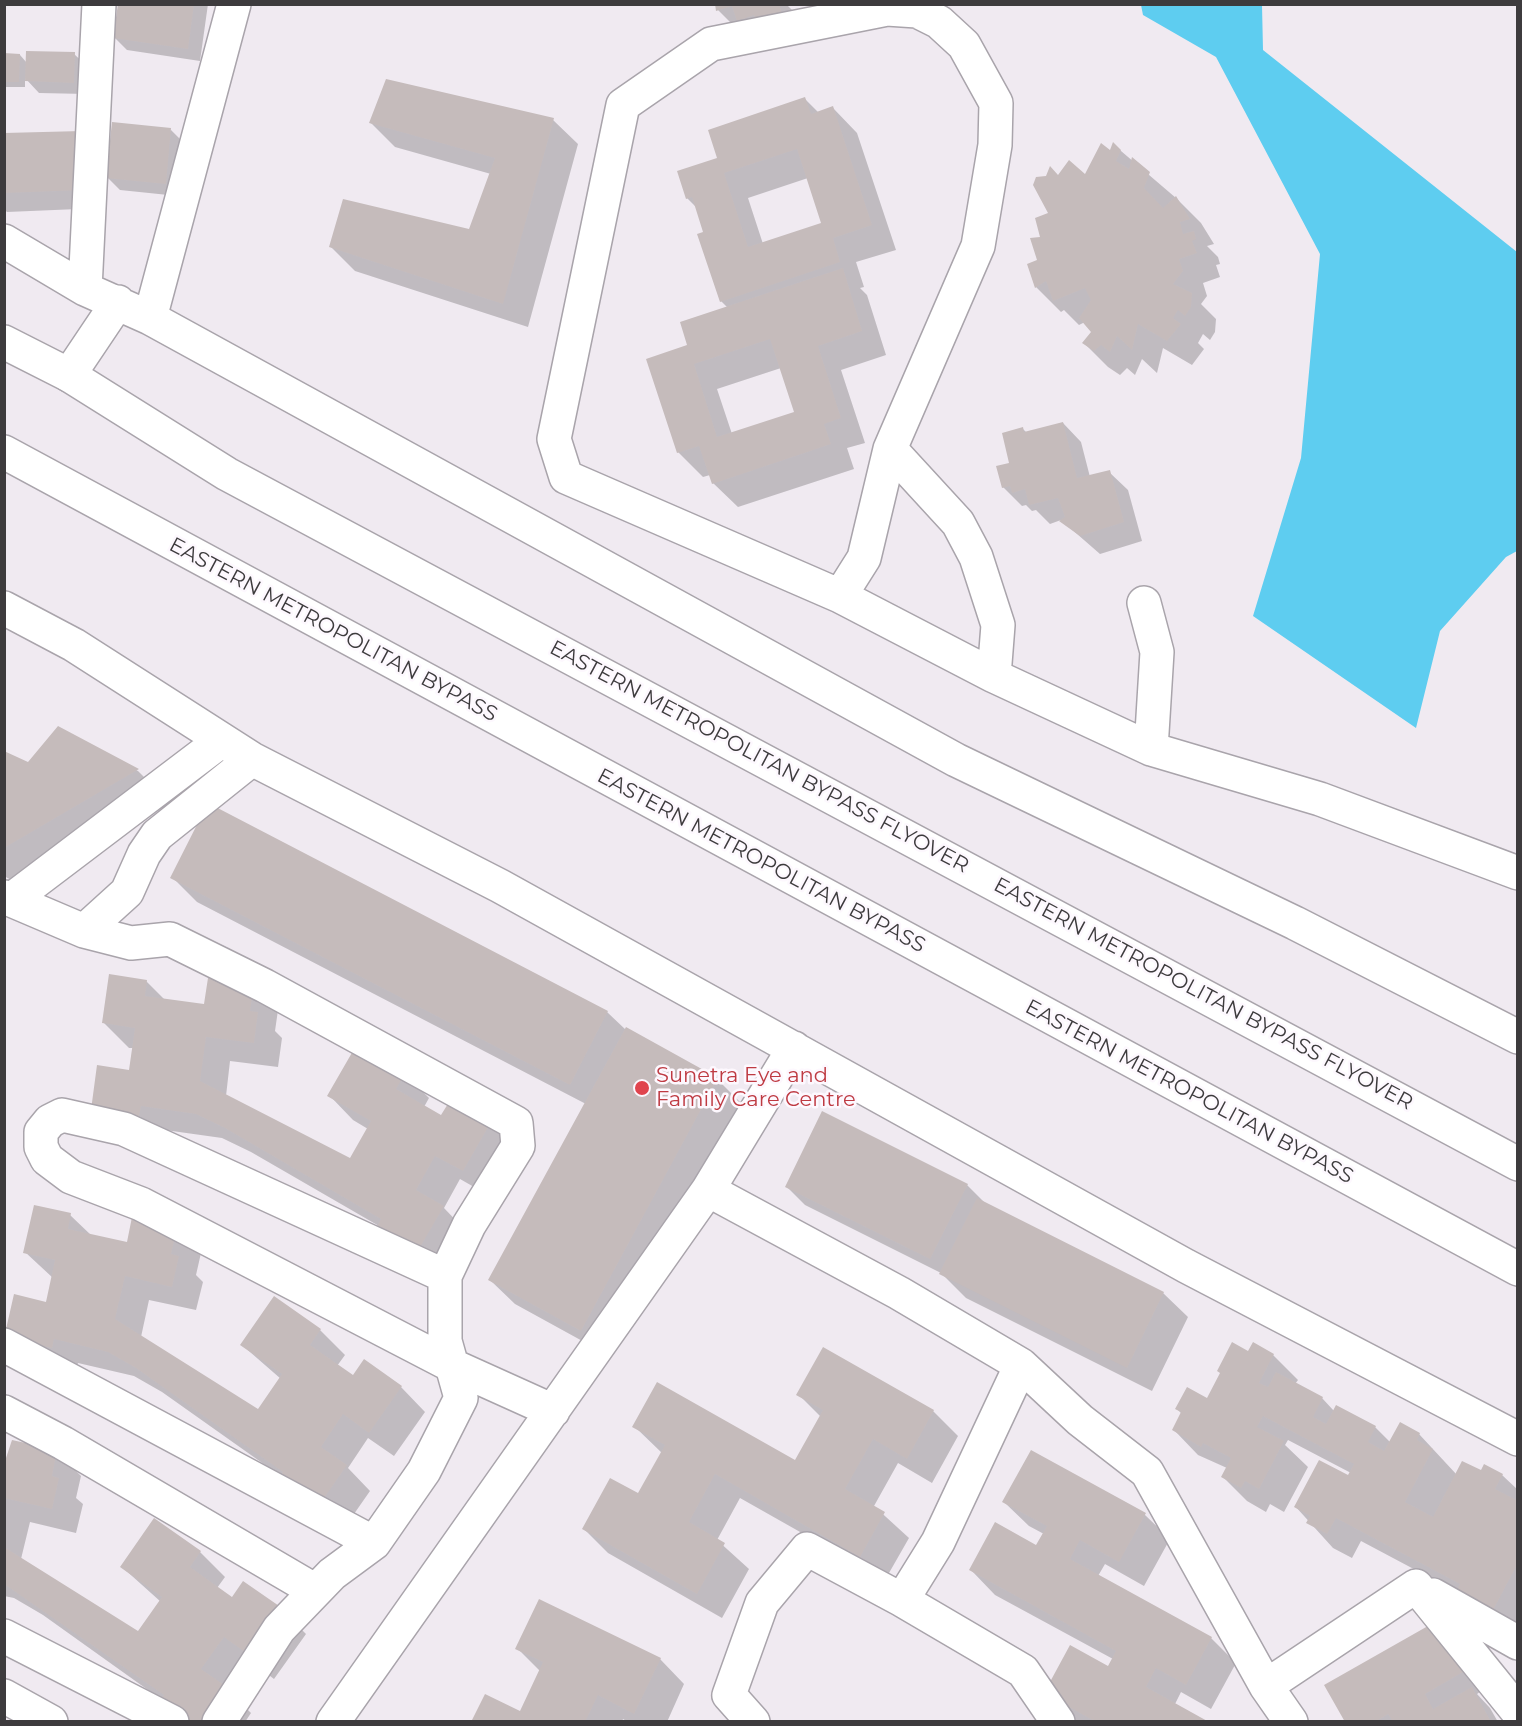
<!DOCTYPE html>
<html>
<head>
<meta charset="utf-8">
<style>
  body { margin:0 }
  #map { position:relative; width:1522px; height:1726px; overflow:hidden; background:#f0eaf1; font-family:Montserrat,sans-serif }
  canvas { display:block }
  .frame { position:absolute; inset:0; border:6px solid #3d3b3d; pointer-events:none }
</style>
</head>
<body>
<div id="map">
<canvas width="1522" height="1726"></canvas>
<div class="frame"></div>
</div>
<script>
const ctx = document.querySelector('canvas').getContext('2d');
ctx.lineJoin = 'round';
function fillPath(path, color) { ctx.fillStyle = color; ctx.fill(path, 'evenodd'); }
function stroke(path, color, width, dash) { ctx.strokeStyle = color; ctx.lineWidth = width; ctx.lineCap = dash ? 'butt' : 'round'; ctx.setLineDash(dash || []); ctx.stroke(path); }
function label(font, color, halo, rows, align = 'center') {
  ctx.font = font + ' Montserrat,sans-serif'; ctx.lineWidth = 5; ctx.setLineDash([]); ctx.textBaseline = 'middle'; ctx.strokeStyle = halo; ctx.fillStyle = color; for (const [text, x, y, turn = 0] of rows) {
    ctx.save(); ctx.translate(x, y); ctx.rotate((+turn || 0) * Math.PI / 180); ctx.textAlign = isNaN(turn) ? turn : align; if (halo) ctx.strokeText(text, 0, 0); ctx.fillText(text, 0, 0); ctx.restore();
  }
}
const water = new Path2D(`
  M1141,5H1262L1263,50L1517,252V551L1506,557L1440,631L1416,728L1253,616L1301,458L1320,254L1216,57L1143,15Z`);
const shadow = new Path2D(`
  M120,4H208L200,61L127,50L115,38Z
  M716,4H786L794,12L737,29L718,10Z
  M74,54L87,66L86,94L39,93L25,78V87H4V55H20L27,63Z
  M805,99L819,113L833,108L857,133L896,250L856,262L864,287L860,288L867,295L886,355L841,370L865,443L847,448L854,469L738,507L713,483L710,475L703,477L678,452L689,346L728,308L721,301L698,209L687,198L719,159ZM808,178L823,224L763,244L748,198ZM781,368L796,413L732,434L717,389Z
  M553,120L578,144L528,327L355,271L330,246L470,231L491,174L395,147L371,123Z
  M171,130L183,142L178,196L120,190L108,178Z
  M4,135L102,208L7,212L4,209Z
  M1114,145L1176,198L1201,223L1214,244L1207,246L1218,257L1220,264L1216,265L1220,277L1203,283L1207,296L1201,304L1216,319L1215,332L1210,340L1203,334L1198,343L1204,349L1192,365L1163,348L1157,373L1142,359L1135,375L1127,368L1120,375L1108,367L1084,343L1093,332L1085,322L1079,325L1064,310L1061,312L1036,287L1029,264L1039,261L1058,177L1086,176L1110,153Z
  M1063,423L1081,442L1090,477L1109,472L1128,490L1142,541L1100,554L1061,520L1050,524L1036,510L1032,511L1026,505L1022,506L1003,487L1022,428L1027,433Z
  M59,728L138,771L162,795L13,881L4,876V753L28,764Z
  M172,877L607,1012L626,1030L717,1079L742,1104L606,1354L515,1304L490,1280L586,1104L197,902Z
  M146,981L165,1000L206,1005L253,985L278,1010L275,1031L282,1038L278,1067L230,1061L226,1096L350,1160L368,1129L353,1120L329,1095L405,1074L429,1098L424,1107L442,1117L490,1123L515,1148L488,1195L460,1179L444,1208L467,1232L441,1278L379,1226L251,1152L222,1138L165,1130L117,1134L134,1048H129L104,1023Z
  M967,1185L986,1204L1163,1293L1188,1317L1152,1391L966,1298L941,1273L805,1205L787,1187Z
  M70,1215L92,1236L128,1244L133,1219L201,1253L196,1275L203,1282L196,1310L149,1300L141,1337L258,1411L281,1379L242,1345L320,1330L345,1355L337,1366L353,1377L401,1387L425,1412L394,1456L368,1438L348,1468L370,1491L340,1534L282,1477L162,1392L134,1376L78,1363L76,1372L30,1362L53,1278L25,1252Z
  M823,1349L933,1411L958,1436L932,1483L898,1463L874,1506L909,1538L885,1580L740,1498L717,1540L749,1569L722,1618L608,1553L584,1529L638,1495L662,1453L634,1426L795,1462L821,1417L798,1394Z
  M1249,1353L1273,1355L1298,1380L1295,1384L1322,1398L1334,1411L1337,1407L1375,1427L1390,1442L1419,1434L1457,1475L1481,1472L1502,1475L1518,1490V1635L1457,1592L1361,1541L1352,1558L1333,1548L1295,1506L1348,1477L1351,1473L1288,1440L1285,1445L1308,1467L1284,1512L1270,1504L1266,1512L1247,1501L1223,1477L1227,1468L1198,1455L1174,1430L1182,1414L1177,1409L1208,1400Z
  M56,1451L81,1476L76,1498L83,1504L76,1533L30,1522L21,1559L139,1633L161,1602L122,1567L155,1520L200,1552L225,1577L217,1588L233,1599L281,1609L306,1634L274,1679L249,1660L228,1690L251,1713L245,1722H175L162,1700L43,1615L14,1598L4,1596V1466Z
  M1031,1452L1145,1515L1170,1539L1144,1586L1105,1564L1098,1576L1211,1638L1236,1663L1211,1709L1181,1692L1175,1704L1206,1722H1078L1046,1693L1109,1668L1113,1659L995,1595L971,1570L1037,1547L1044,1534L1029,1526L1004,1502Z
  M1435,1624L1481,1691L1477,1694L1490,1708L1498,1722H1346Z
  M517,1648L660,1659L684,1684L667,1722H628L623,1719L622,1722H473L520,1713L540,1671Z`);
const building = new Path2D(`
  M118,4H194L188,49L113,38Z
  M715,4H779L783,17L757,25L754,15L737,21L732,6L716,11Z
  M26,51L75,52L74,83L25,81Z
  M4,53L20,54L19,82H4Z
  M386,79L554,118L503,304L329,247L343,199L469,229L495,158L369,123Z
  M805,97L811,114L833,106L872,225L833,238L840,262L720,302L697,234L703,232L692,197L686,199L677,171L717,158L708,130ZM797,149L821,223L748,247L724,173Z
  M112,122L171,128L166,184L106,178Z
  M82,131L84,190L4,193V133Z
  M1113,142L1121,150L1116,161L1129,169L1132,157L1150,172L1144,188L1163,208L1176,196L1190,219L1180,222L1183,234L1194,231L1196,239L1192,241L1197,253L1179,259L1183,271L1173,284L1192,293L1191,307L1185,316L1178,310L1173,318L1181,324L1167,341L1138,324L1132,350L1117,336L1110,352L1101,345L1094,351L1082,343L1091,332L1079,318L1091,300L1085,288L1053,301L1046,281L1035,288L1027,264L1037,260L1030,238L1040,237L1035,218L1048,213L1033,185L1036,177L1046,176L1050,166L1058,175L1069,160L1085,174L1101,143L1110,150Z
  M843,268L862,331L818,346L841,418L824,424L831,444L712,484L699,446L677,453L646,359L687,345L680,322ZM770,339L794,412L717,437L694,364Z
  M1063,422L1077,478L1110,470L1124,522L1080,536L1059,521L1065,517L1058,498L1029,505L1025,489L1012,493L1010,486L1002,488L996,466L1009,463L1002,433L1023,427L1024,432Z
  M58,726L139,769L4,848V751L28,762Z
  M208,803L608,1011L570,1085L170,878Z
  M109,974L147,980L145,996L204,1004L208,978L254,984L250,1011L258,1012L254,1043L206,1037L200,1081L350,1158L371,1121L327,1096L357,1044L406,1072L396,1089L441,1115L451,1099L491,1122L463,1171L435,1156L416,1190L444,1206L416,1254L375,1230L381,1219L225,1128L196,1114L141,1106L139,1116L91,1110L97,1065L129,1070L135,1028L102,1023Z
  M626,1027L718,1078L581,1331L488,1280Z
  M822,1111L968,1184L930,1259L785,1187Z
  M977,1198L1164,1292L1127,1368L939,1274Z
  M34,1205L71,1213L68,1229L127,1242L132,1217L177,1227L171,1254L179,1256L172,1287L125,1276L115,1319L258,1409L282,1374L240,1345L274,1296L321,1329L310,1345L353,1375L364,1359L402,1386L369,1433L343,1414L321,1447L347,1465L315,1511L276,1483L283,1472L136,1368L108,1352L54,1339L52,1348L4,1338L14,1294L46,1302L55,1260L23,1253Z
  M1232,1342L1248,1351L1253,1342L1274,1354L1259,1383L1268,1387L1276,1372L1323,1397L1313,1417L1326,1424L1336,1405L1376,1426L1368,1442L1384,1451L1400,1422L1420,1433L1417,1440L1433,1449L1405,1502L1433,1517L1462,1461L1481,1470L1484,1464L1503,1474L1495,1489L1518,1501V1563L1492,1612L1451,1600L1460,1584L1336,1518L1327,1534L1306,1523L1310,1516L1294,1507L1319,1460L1348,1475L1354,1464L1263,1416L1257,1427L1284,1441L1259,1489L1245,1481L1241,1488L1221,1477L1231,1458L1203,1443L1201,1447L1172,1430L1181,1412L1175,1409L1187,1387L1207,1398L1220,1373L1217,1371Z
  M823,1347L934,1410L907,1459L873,1439L845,1489L885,1512L860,1557L715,1474L689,1522L725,1543L697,1594L582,1529L610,1478L638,1493L665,1445L632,1427L657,1382L795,1460L823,1410L796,1395Z
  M12,1440L57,1450L52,1476L59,1478L52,1509L4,1498V1464Z
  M1031,1450L1146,1513L1119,1562L1080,1540L1070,1559L1212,1637L1186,1685L1156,1668L1146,1687L1209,1722H1096L1044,1693L1070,1645L1108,1666L1116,1651L969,1570L995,1522L1036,1545L1047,1526L1002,1502Z
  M154,1518L201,1551L190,1567L232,1597L243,1581L282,1608L249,1655L224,1637L201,1669L227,1687L203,1722H179L156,1705L164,1695L4,1584V1547L138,1631L162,1597L120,1567Z
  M539,1599L661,1658L634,1714L598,1695L585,1722H471L485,1694L520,1711L543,1662L515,1649Z
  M1435,1622L1463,1672L1425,1694L1433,1709L1472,1687L1491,1722H1393L1388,1714L1375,1722H1345L1324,1685Z`);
const minor = new Path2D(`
  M887,9L917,11L939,22L964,45L996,103L995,145L978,246L890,449L864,558L840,596L566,477L554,439L623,105L711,44Z
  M4,241L85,289L150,318L956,760L1295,923L1518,1037
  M85,289L99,4
  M150,318L234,4
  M69,375L118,302
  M890,449L958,523L976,557L998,625L994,676L1151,749L1320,799L1518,873
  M840,596L994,676
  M1144,603L1157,652L1151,749
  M4,608L74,645L252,759L500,886L1186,1266L1518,1439
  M4,897L84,931L131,943L170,939L265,986L516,1123L518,1146L469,1225L445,1276V1341L461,1398L424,1471L374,1543L332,1574L279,1629L219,1722
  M11,900L222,740
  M84,931L127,892L144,854L157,835L252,759
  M708,1190L899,1293L1021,1365
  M445,1276L124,1129L62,1115L50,1121L41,1132V1147L47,1159L71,1177L141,1204L451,1365L553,1411
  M4,1345L374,1543
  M4,1412L63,1443L314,1590
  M1433,1595L1518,1643
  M902,1600L938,1542L1021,1365L1080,1420L1147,1472L1266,1686L1291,1722
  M4,1636L172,1722
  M1266,1686L1416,1586L1518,1712
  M4,1696L51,1722
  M333,1722L708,1190L794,1048
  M753,1722L729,1695L762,1603L807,1549L902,1600L1023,1671L1058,1722`);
const major = new Path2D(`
  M4,342L69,375L227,474L1518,1164
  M4,452L1518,1269`);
const markers = [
  [642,1088,8,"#e0444e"]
];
const streetNames = [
  ["EASTERN METROPOLITAN BYPASS",333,630,28],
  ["EASTERN METROPOLITAN BYPASS FLYOVER",759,757,28],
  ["EASTERN METROPOLITAN BYPASS",761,861,28],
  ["EASTERN METROPOLITAN BYPASS FLYOVER",1203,994,28],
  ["EASTERN METROPOLITAN BYPASS",1189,1092,28]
];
const healthNames = [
  ["Sunetra Eye and",656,1076],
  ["Family Care Centre",656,1100]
];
fillPath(water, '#5ecdf0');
fillPath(shadow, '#0003');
fillPath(building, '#c5bbbb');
stroke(minor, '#a9a4ab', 36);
stroke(major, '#a9a4ab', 36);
stroke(minor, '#fff', 33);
stroke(major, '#fff', 33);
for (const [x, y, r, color] of markers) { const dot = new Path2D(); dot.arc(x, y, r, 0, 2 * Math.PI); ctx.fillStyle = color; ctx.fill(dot); stroke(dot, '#fdf8fe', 2); }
label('21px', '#3d3b3d', '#fdf8fe', streetNames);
label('21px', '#be3a42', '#fdf8fe', healthNames, 'left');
</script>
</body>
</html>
